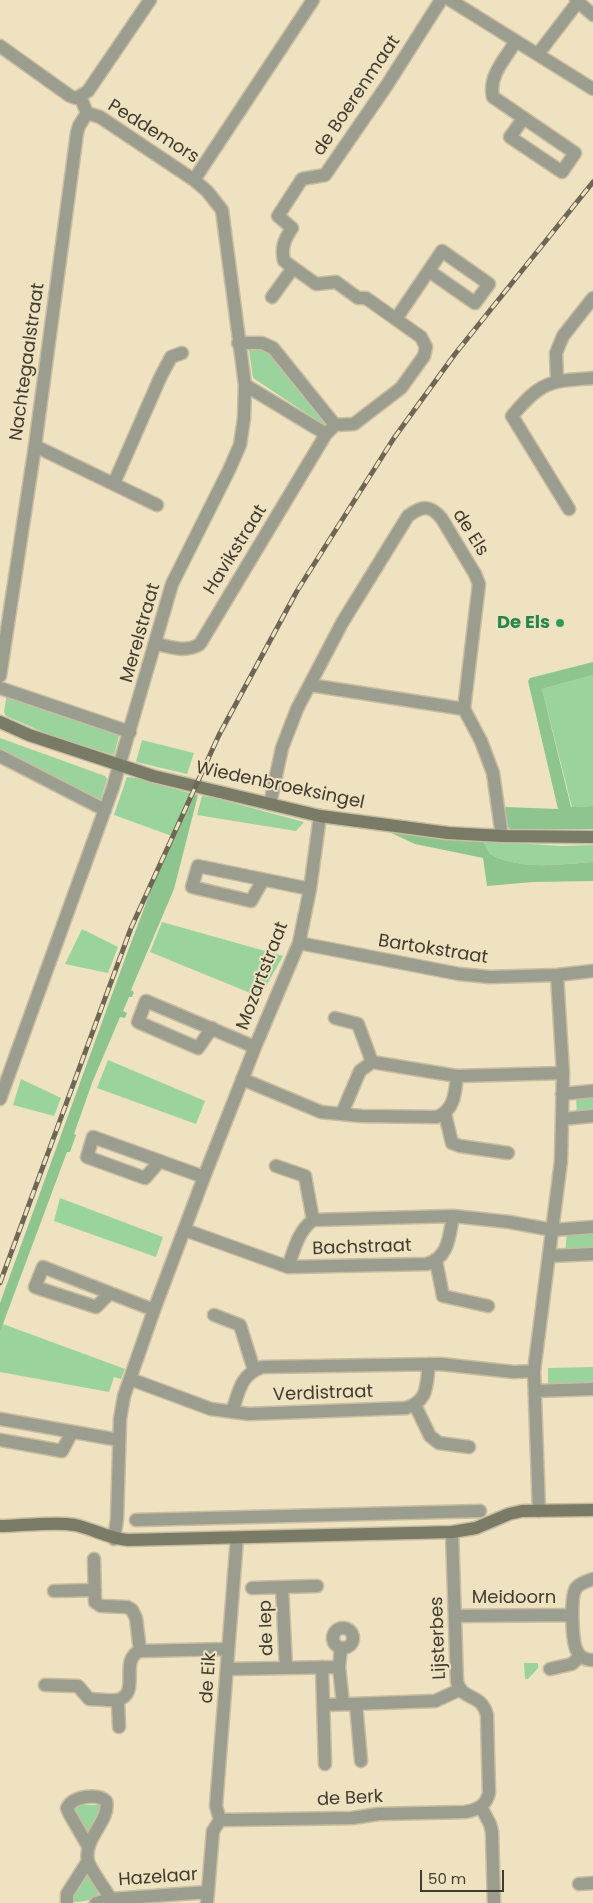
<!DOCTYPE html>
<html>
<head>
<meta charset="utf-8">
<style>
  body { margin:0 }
  #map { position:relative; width:593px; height:1903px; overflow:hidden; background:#efe2c1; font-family:Poppins,sans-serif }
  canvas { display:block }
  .scale { position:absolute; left:420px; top:1870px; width:84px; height:22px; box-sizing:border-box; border:2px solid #413c2f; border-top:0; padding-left:6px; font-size:15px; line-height:18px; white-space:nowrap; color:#413c2f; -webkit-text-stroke:4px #efe2c1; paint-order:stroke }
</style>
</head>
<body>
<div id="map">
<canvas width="593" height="1903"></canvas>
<div class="scale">50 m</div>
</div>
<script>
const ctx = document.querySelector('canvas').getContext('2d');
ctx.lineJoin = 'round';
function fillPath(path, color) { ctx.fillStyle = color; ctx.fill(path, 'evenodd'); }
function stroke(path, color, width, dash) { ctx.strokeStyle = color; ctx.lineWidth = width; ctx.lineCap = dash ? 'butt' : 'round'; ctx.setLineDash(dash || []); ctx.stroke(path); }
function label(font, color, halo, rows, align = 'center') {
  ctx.font = font + ' Poppins,sans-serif'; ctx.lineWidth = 4; ctx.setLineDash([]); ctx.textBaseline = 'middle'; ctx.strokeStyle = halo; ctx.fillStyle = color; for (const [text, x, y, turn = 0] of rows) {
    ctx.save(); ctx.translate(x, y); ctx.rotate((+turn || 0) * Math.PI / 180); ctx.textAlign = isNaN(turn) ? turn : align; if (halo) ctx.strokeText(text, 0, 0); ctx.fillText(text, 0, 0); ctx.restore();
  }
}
const green = new Path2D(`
  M251,348L268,350L327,422L324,425L253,378L249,350Z
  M593,675V806L572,807L542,689Z
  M7,693L120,732L114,755L52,736L6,716L4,712Z
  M0,738L105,776L107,779L100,802L0,754Z
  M142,740L194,753L187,774L136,762Z
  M127,777L137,778L193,794L172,836L114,815Z
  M202,796L211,797L304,822L296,831L197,815Z
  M483,841L562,846L593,845V862C557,864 523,871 490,854Z
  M162,922L283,956L260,997L150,952Z
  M82,929L118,947L108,973L65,964Z
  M108,1060L205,1101L196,1124L97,1088Z
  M21,1079L61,1098L54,1116L13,1105Z
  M593,1095V1115L577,1116L576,1097Z
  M60,1198L163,1237L156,1257L54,1221Z
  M593,1229V1253L565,1254L567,1231Z
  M3,1324L125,1369L121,1379L114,1377L109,1392L0,1372V1332Z
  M593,1367V1387L548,1388V1368Z
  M524,1663H538V1668L528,1679H525Z
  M81,1805H99L102,1808L90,1836H85L74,1809Z
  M90,1873C95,1882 106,1895 92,1899C86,1901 81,1902 75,1902L73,1899V1892L84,1874Z`);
const forest = new Path2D(`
  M593,662V675L542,689L571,807L593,806V829H510L508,827L505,807L558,809L528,681L530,678Z
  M193,794L198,795L174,889L131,990L134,992L132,997H129L123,1011L127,1013L125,1018L120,1017L92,1083L74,1134L76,1135L70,1152H67L0,1332V1303L126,956L168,845Z
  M387,831L483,841L490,854C523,871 557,864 593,862V881L533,882L487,886L483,858L415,844Z`);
const street = new Path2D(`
  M450,0L593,89
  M576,0L593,15
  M516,41C505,59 488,76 493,97L575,153L562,172L510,137L523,119
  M0,46L70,96L76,98L80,96L87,113L100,117L194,180L207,191L222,210L245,385L244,418L240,445L229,470L172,584L113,787L0,1099
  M538,54L577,3
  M80,96L88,91L150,0
  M194,180L313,0
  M272,297L293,268
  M396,319L442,251L489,284L475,303L429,271
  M557,380L556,353L563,336L593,298
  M245,385L326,434
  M335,425L354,424L401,388L424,356L426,347L421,337L366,298H358L336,282L316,284L284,261C281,248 284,240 292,228L278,216L302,179L325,175L387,85L441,0
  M35,446L157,505
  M114,483L160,378L171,357L182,353
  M569,509L512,416C541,381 550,381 593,378
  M156,644C172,647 186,653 200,644L326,434L335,425L273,348L262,343H238
  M0,676L35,446L77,133L79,126L87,113
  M310,685L464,709
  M0,688L130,732
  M0,756L105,810
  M270,804L282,748L297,709L342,623L408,516C422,506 430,504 442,519L475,574L479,584L464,709L481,741L493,773L502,836
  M263,880L251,901L192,887L198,866L310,889
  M299,943L459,974L490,977L557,975L593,971
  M335,1018L358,1024L372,1062
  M212,1028L198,1048L138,1022L146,1001L255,1047
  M242,1079L321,1112L361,1116L437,1117C455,1110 455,1092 457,1076
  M562,1094L593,1091
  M342,1113L360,1071L372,1062L457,1076L563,1073
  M445,1114L452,1143L460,1146L508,1153
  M562,1119L593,1116
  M160,1161L145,1178L87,1157L93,1137L204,1177
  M276,1166L305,1176L313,1220
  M185,1230L288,1267L427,1264C449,1257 449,1237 453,1216
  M549,1256L593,1254
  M436,1261L443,1296L488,1306
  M288,1267C294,1250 298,1231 313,1220L453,1216L509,1222L553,1230L593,1227
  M110,1293L96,1307L35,1287L43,1267L154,1310
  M214,1315L240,1325L254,1370
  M130,1379L211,1409L249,1414L406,1408C429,1401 426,1385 429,1364
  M535,1391L593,1389
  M415,1405L430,1436L439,1443L469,1447
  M232,1412C239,1392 240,1375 262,1367L440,1364L514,1372L534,1371
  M0,1419L119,1440
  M0,1440L62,1451L72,1432
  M539,1511L534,1371L561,1161L563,1073L557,975
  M136,1520L480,1511
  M114,1539L117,1519L120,1419L124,1396L154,1310L204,1177L255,1047L299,943L310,889L320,816
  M94,1559L95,1602L101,1606L127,1607L132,1610L136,1618L140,1651
  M593,1579C587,1581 580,1583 576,1588C570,1597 572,1642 577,1651C580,1658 586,1660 593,1660
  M282,1587L286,1668
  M252,1588L317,1586
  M54,1591L95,1590
  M456,1616L572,1615
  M333 1638a10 10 0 1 1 20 0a10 10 0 1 1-20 0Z
  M341,1648L339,1667L343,1704
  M322,1667L325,1764
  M228,1669L339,1667
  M550,1669L572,1664L580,1656
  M45,1685L78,1686L89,1699C98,1699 109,1701 117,1700C142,1694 118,1660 140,1651L228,1649
  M118,1700L119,1727
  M356,1704L361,1761
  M323,1705L435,1701L459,1690
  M481,1807L490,1824L492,1832L494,1903
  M220,1820L352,1818L379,1814L465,1812C477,1810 486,1806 489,1793L487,1715C481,1692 463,1702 457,1682L452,1532
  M220,1820L216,1806L237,1538
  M88,1846L69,1813L67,1808C73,1796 97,1793 106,1801C111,1821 83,1837 88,1861C91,1871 105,1889 111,1899
  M579,1884L593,1883
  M67,1903V1894L88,1861
  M96,1903L111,1899L208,1892
  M207,1903L213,1831L220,1820`);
const secondary = new Path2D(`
  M0,722L29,735L153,776L320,816L448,833L502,836L593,837
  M0,1526C23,1526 52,1521 75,1525C94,1529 107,1538 128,1540L452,1532L476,1528L509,1514L522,1511L593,1510`);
const rail = new Path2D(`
  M0,1283L131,928L219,735L297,591L394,438L455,354L593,182`);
const markers = [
  [560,623,5,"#2e9e5b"]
];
const streetNames = [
  ["de Boerenmaat",357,96,-56],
  ["Peddemors",153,132,32],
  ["Nachtegaalstraat",28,362,-82],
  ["de Els",470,533,58],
  ["Havikstraat",236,550,-58],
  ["Merelstraat",141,633,-74],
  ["Wiedenbroeksingel",280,786,12],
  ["Bartokstraat",433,950,9],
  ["Mozartstraat",263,976,-69],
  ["Bachstraat",362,1248,-2],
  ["Verdistraat",323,1394,-2],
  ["Meidoorn",514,1598],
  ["de Iep",267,1628,-92],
  ["Lijsterbes",439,1638,-92],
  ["de Eik",209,1678,-86],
  ["de Berk",350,1799,-3],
  ["Hazelaar",158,1878,-4]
];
const leisureNames = [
  ["De Els",550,623]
];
fillPath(green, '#9bd39d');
fillPath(forest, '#8ec58f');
stroke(street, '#c9bda1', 15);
stroke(secondary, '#c9bda1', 15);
stroke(street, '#9b9d8f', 12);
stroke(secondary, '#797b66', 12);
stroke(rail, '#6e6755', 5);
stroke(rail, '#efe2c1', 3, [9]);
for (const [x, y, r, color] of markers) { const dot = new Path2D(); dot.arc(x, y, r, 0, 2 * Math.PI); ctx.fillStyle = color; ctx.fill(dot); stroke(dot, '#efe2c1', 2); }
label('18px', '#413c2f', '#efe2c1', streetNames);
label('bold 18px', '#27864d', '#efe2c1', leisureNames, 'right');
</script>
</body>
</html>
